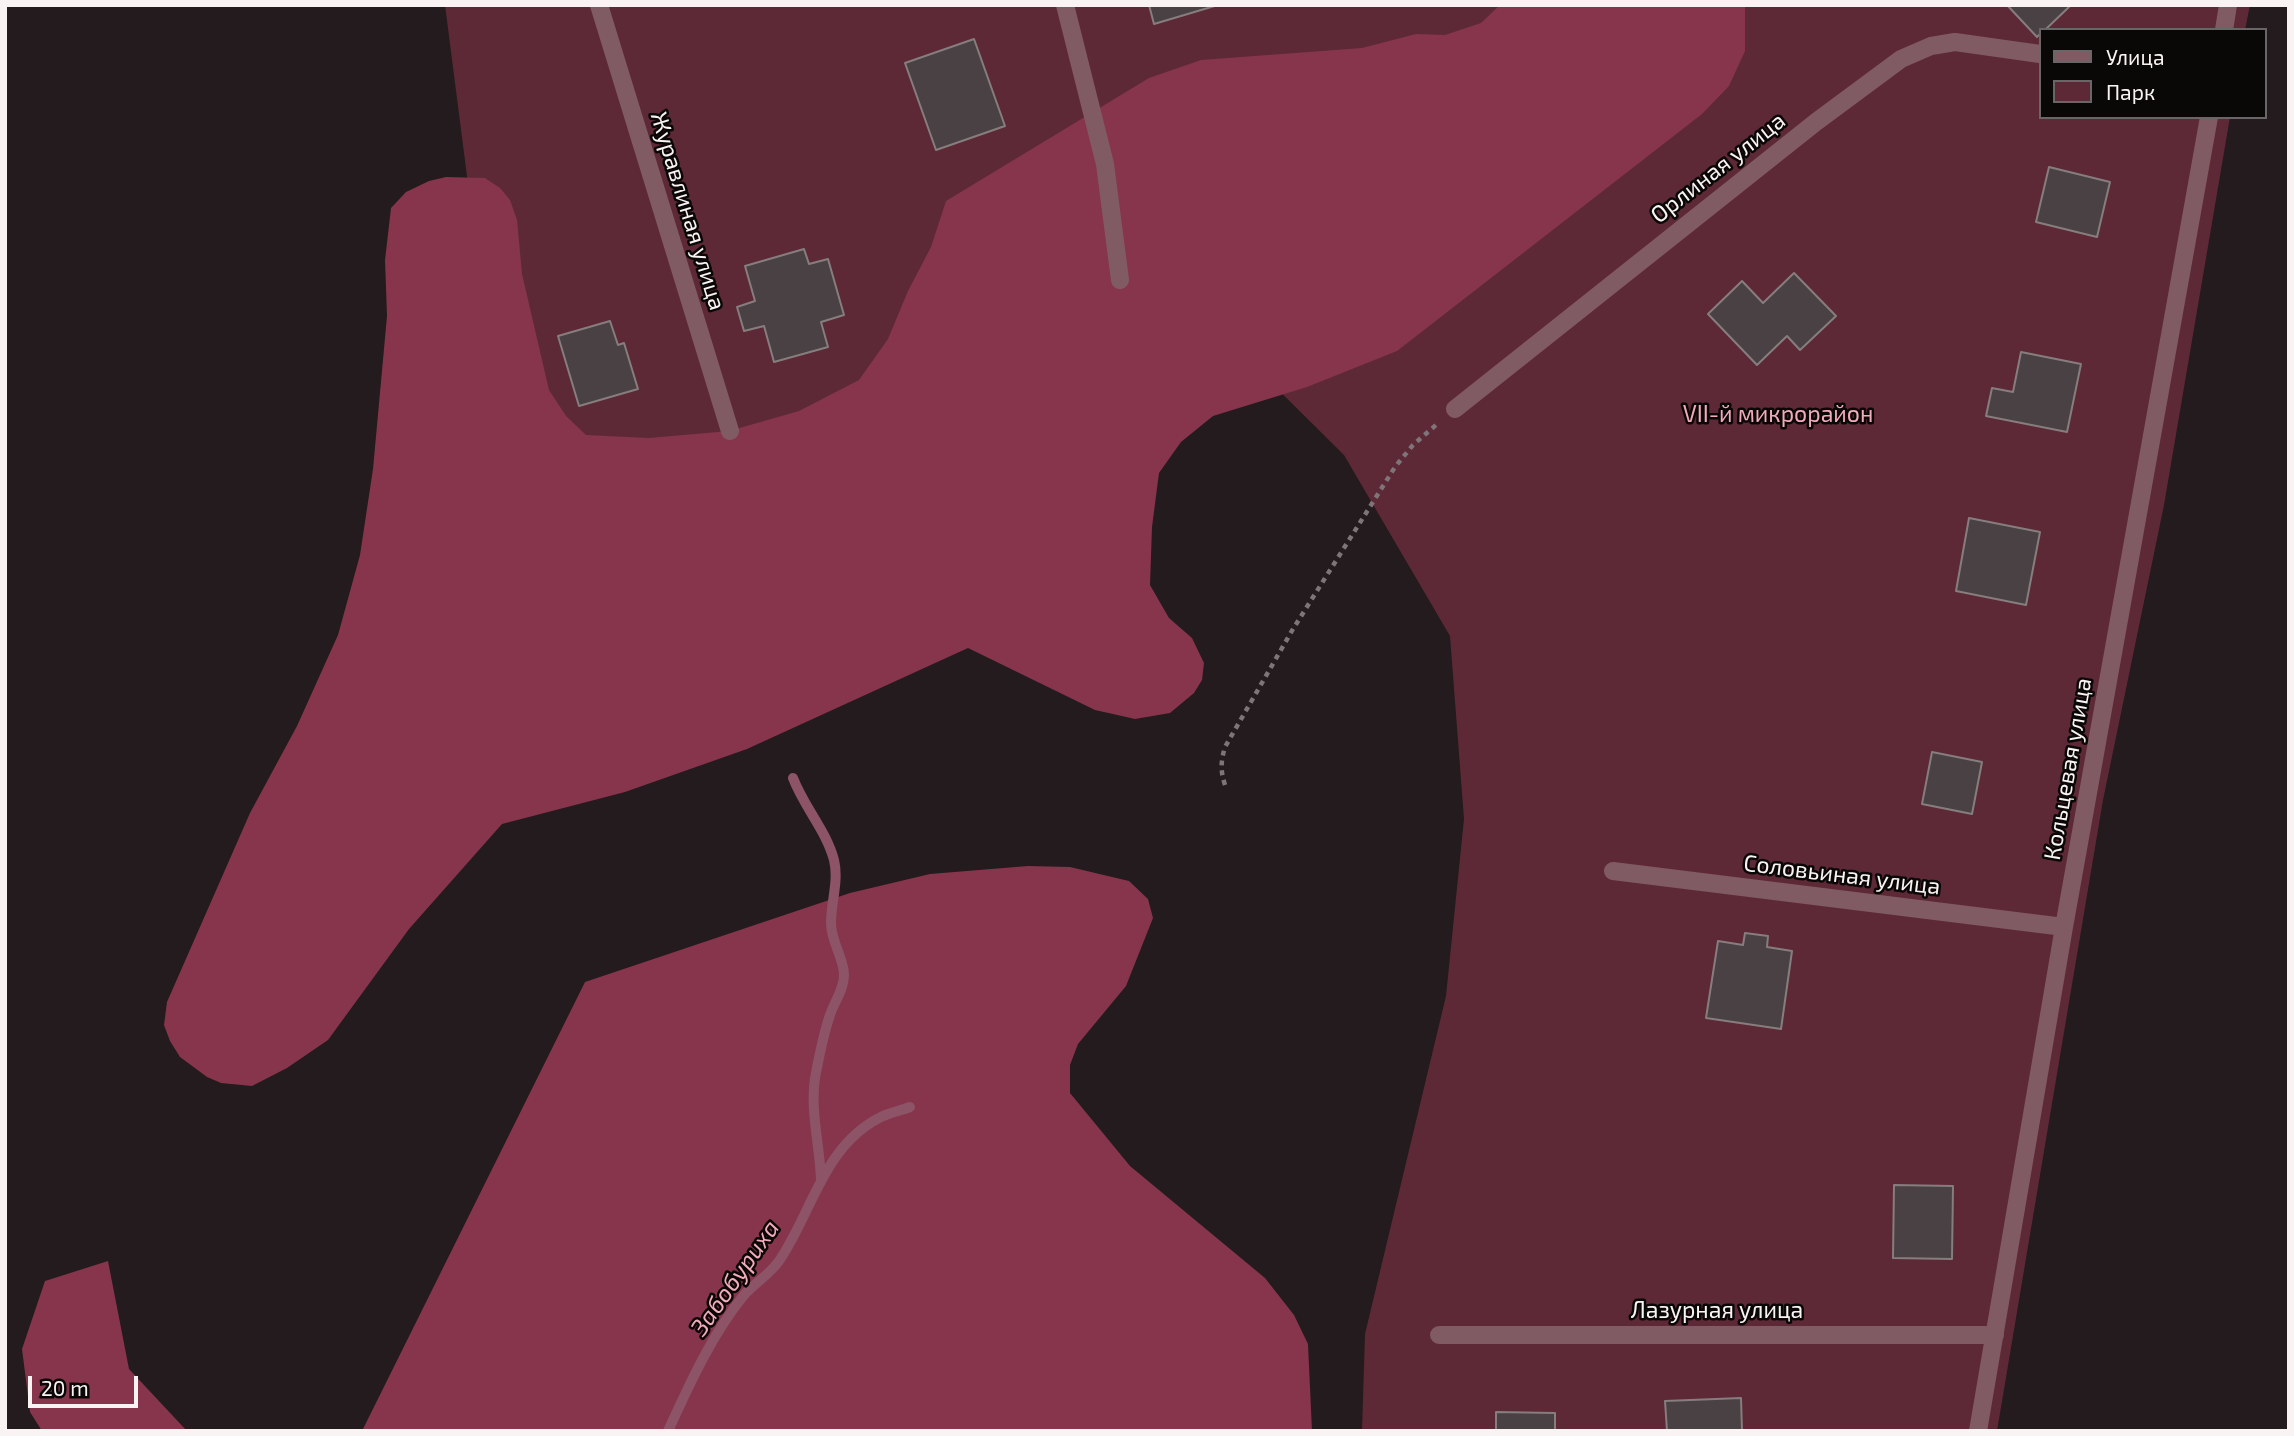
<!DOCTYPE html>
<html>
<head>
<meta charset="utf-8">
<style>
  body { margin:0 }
  #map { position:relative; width:2294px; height:1436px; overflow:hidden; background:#231b1d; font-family:"Exo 2",sans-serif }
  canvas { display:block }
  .frame { position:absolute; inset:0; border:7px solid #f9f3f4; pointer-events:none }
  .legend { position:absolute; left:2039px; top:28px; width:228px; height:91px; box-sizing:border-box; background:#0a0707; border:2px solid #6a6566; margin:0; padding:9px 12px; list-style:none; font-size:21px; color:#f9f3f4 }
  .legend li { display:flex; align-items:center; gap:14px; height:35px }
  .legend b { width:35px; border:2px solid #6a6566 }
  .scale { position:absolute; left:28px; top:1376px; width:110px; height:32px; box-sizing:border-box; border:4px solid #f9f3f4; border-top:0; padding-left:9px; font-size:21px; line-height:24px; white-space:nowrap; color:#f9f3f4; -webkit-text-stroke:5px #0a0707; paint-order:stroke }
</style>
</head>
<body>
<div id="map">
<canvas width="2294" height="1436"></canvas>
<div class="frame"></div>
<ul class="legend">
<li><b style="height:9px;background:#815b63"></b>Улица</li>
<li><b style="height:19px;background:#5e2937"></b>Парк</li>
</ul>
<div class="scale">20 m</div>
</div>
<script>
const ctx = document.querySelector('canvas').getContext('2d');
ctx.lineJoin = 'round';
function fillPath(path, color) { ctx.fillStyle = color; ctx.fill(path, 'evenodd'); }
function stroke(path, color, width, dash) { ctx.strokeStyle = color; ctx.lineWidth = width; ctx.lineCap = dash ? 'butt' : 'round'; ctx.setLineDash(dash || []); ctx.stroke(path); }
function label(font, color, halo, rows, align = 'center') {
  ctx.font = font + ' "Exo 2",sans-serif'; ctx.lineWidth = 5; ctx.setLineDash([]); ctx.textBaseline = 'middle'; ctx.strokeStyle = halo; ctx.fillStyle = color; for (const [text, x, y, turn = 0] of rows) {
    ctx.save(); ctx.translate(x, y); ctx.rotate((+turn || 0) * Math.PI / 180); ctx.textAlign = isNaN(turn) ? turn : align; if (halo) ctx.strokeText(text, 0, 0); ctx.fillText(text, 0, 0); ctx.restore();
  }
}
const green = new Path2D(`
  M445,5H2250L2245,30H2040V117H2230L2164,505L2103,800L1997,1431H1362L1365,1334L1446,996L1464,819L1450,636L1344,455L1228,340L570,497L482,293Z`);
const forest = new Path2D(`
  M1500,5H1745V51L1729,86L1702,114L1397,351L1307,387L1213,416L1181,442L1159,473L1152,527L1150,585L1169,618L1192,638L1204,663L1202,680L1194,693L1170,713L1135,719L1095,710L968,648L747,749L625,792L502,824L409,929L328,1040L287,1068L252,1086L221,1083L207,1077L180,1057L170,1041L164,1025L167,1002L250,813L297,726L338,635L360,555L373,469L387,316L385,260L391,208L406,192L429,181L446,177L485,178L500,188L510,200L517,220L522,274L549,390L566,416L586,435L649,438L729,431L799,411L859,380L888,339L908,291L931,247L946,201L1149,78L1201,60L1362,48L1416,34L1445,35L1481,23Z
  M1028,866L1070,867L1129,881L1148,899L1153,918L1126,986L1078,1044L1070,1065V1093L1130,1166L1265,1278L1294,1315L1308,1344L1312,1431H362L585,982L850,893L930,874Z
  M108,1261L129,1369L187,1431H42L30,1412L22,1349L45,1281Z`);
const stream = new Path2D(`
  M793,778C804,807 826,830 834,860C839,881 831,902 831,923C831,942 844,958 844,975C844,990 834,1002 830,1015C823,1035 819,1057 815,1078C810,1112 820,1146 821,1180
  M668,1431C689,1385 712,1334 744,1295C755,1283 770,1274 779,1261C812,1213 823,1147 879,1118C888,1113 900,1111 910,1107`);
const building = new Path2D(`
  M1149,5H1218L1154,24Z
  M2007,5H2071L2045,30H2040V34L2037,37Z
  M974,39L1005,126L936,150L905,63Z
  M2049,167L2110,182L2097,237L2036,222Z
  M804,249L809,264L828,259L844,315L821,322L828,347L774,362L764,326L744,331L737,307L755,301L745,266Z
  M1794,273L1836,316L1800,350L1787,336L1757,365L1708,314L1742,281L1763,303Z
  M610,321L618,345L624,343L638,389L579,406L558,336Z
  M2021,352L2081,364L2067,432L1986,416L1992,388L2013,392Z
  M1969,518L2040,532L2026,605L1956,591Z
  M1932,752L1982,762L1972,814L1922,804Z
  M1745,933L1768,936L1767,947L1792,951L1781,1029L1706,1018L1718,941L1743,945Z
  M1894,1185L1953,1186L1952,1259L1893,1258Z
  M1741,1398L1742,1431H1667L1665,1401Z
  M1496,1412L1555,1413V1431H1496Z`);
const path = new Path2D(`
  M1225,785C1220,770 1221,761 1225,747L1293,629L1395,467L1413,445L1436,425`);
const minor = new Path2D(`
  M599,5L730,431
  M1065,5L1105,164L1120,280
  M2224,30L2228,5
  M1455,409L1816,122L1901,59L1931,46L1955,42L2040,54
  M1613,871L2064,927
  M1439,1335H1995
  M1978,1431L2064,927L2209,117`);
const streetNames = [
  ["Орлиная улица",1718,168,-38],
  ["Журавлиная улица",688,211,73],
  ["Кольцевая улица",2068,769,-80],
  ["Соловьиная улица",1842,875,7],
  ["Лазурная улица",1717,1310]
];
const parkNames = [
  ["VII-й микрорайон",1778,414]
];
const waterNames = [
  ["Забобуриха",735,1278,-55]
];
fillPath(green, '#5e2937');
fillPath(forest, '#86354c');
stroke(stream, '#8d5367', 10);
fillPath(building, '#494143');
stroke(building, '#867d7e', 2);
stroke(path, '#7d7577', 4.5, [5, 5]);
stroke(minor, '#815b63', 18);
label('23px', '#f9f3f4', '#0a0707', streetNames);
label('23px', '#f2abba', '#0a0707', parkNames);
label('italic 24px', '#f3acbb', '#0a0707', waterNames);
</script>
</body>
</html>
